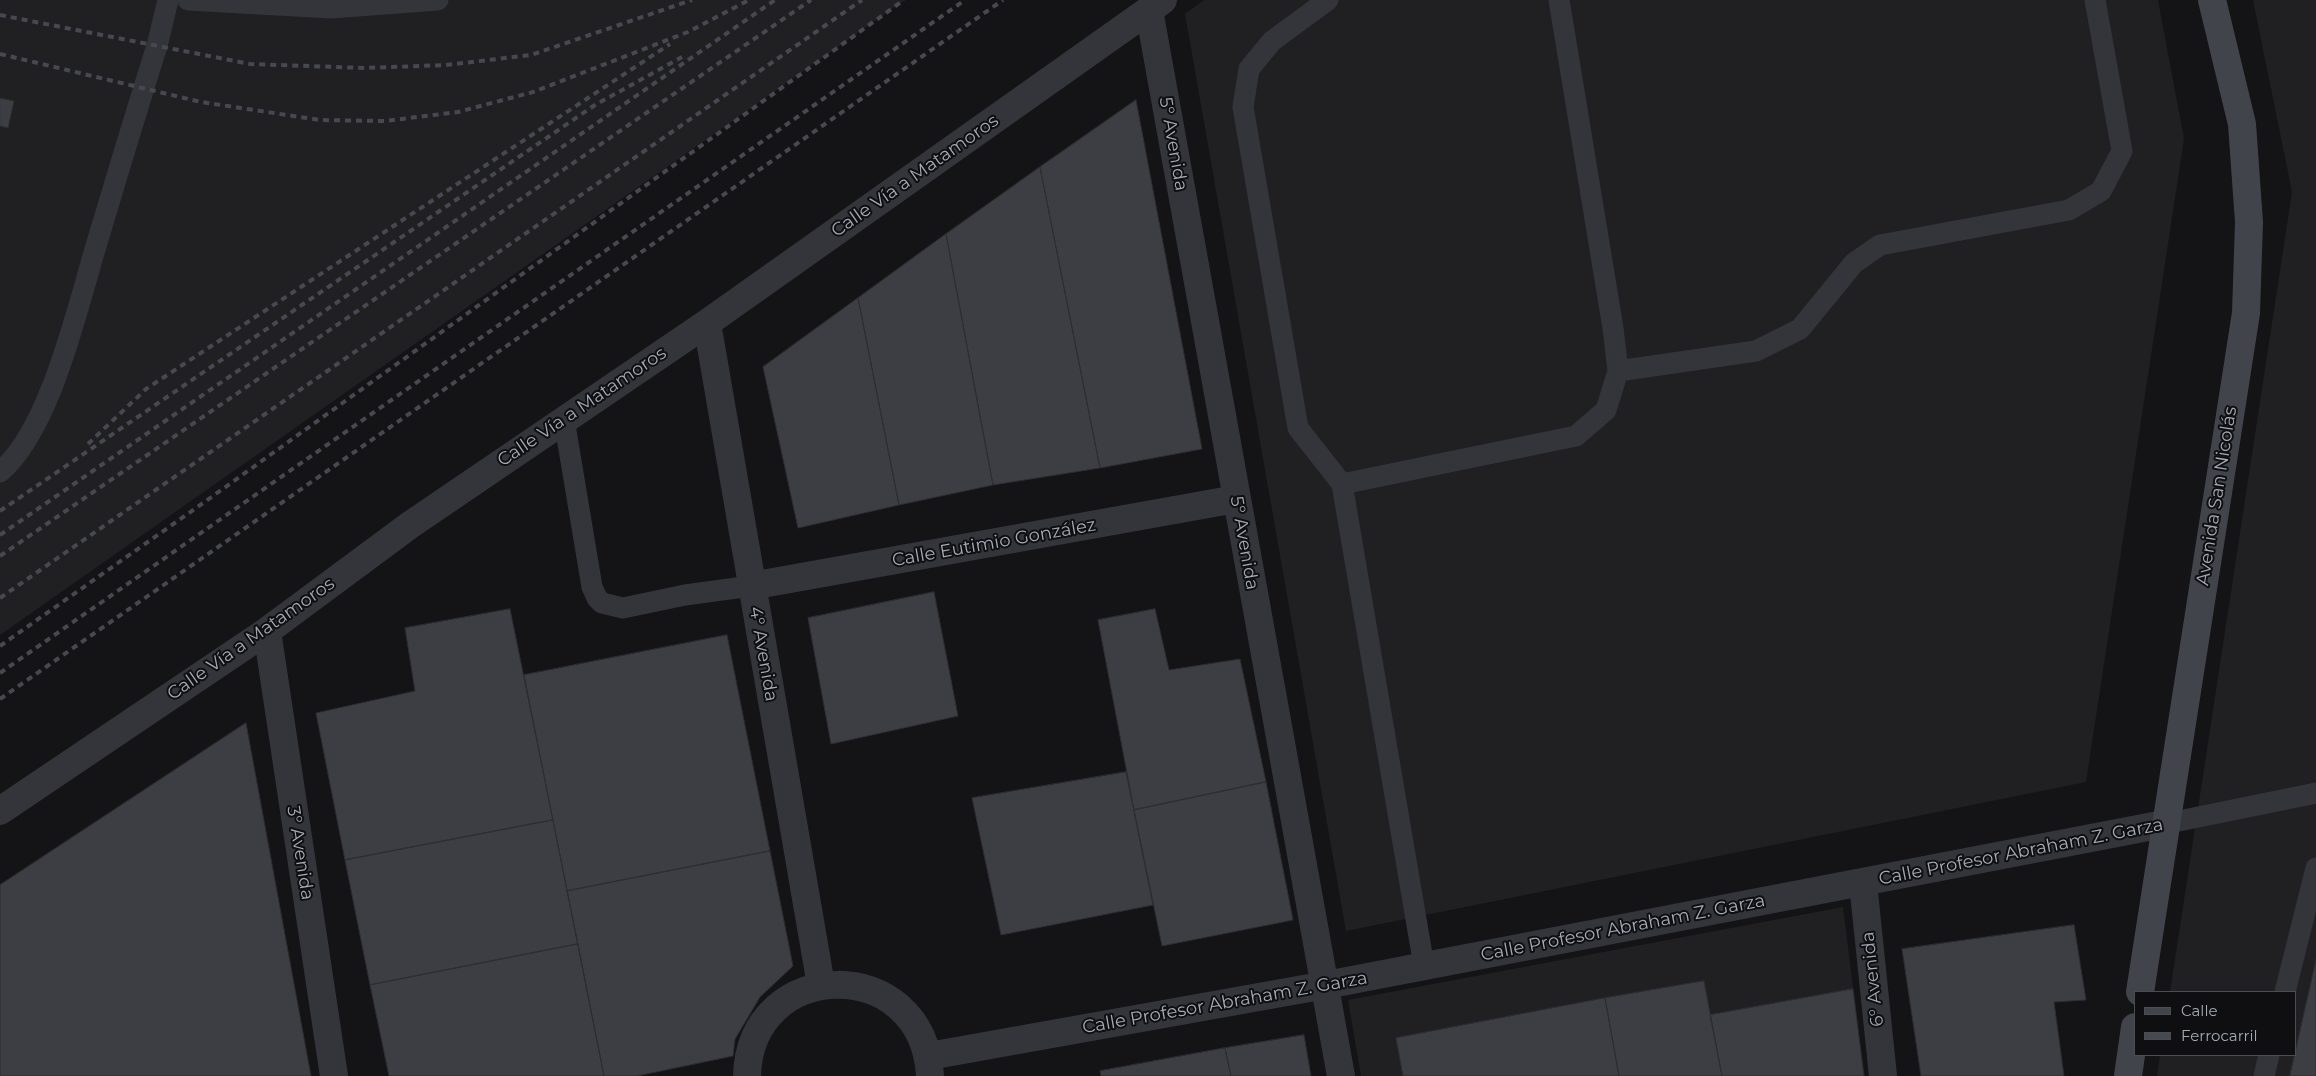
<!DOCTYPE html>
<html>
<head>
<meta charset="utf-8">
<style>
  body { margin:0 }
  #map { position:relative; width:2316px; height:1076px; overflow:hidden; background:#141416; font-family:Montserrat,sans-serif }
  canvas { display:block }
  .legend { position:absolute; left:2134px; top:991px; width:162px; height:65px; box-sizing:border-box; background:#0f0f11; border:1px solid #4b4d53; margin:0; padding:6px 9px; list-style:none; font-size:15px; color:#a4aab7 }
  .legend li { display:flex; align-items:center; gap:10px; height:25px }
  .legend b { width:25px; border:1px solid #4b4d53 }
</style>
</head>
<body>
<div id="map">
<canvas width="2316" height="1076"></canvas>
<ul class="legend">
<li><b style="height:6px;background:#42444b"></b>Calle</li>
<li><b style="height:6px;background:#474950"></b>Ferrocarril</li>
</ul>
</div>
<script>
const ctx = document.querySelector('canvas').getContext('2d');
ctx.lineJoin = 'round';
function fillPath(path, color) { ctx.fillStyle = color; ctx.fill(path, 'evenodd'); }
function stroke(path, color, width, dash) { ctx.strokeStyle = color; ctx.lineWidth = width; ctx.lineCap = dash ? 'butt' : 'round'; ctx.setLineDash(dash || []); ctx.stroke(path); }
function label(font, color, halo, rows, align = 'center') {
  ctx.font = font + ' Montserrat,sans-serif'; ctx.lineWidth = 4; ctx.setLineDash([]); ctx.textBaseline = 'middle'; ctx.strokeStyle = halo; ctx.fillStyle = color; for (const [text, x, y, turn = 0] of rows) {
    ctx.save(); ctx.translate(x, y); ctx.rotate((+turn || 0) * Math.PI / 180); ctx.textAlign = isNaN(turn) ? turn : align; if (halo) ctx.strokeText(text, 0, 0); ctx.fillText(text, 0, 0); ctx.restore();
  }
}
const built = new Path2D(`
  M0,0H905L0,635Z
  M1204,0H2158L2184,139L2086,782L1346,931L1185,14Z
  M2253,0H2316V1076H2157L2160,1055H2295V992H2170L2292,192Z
  M1843,907L1864,1076H1361L1348,1000Z`);
const building = new Path2D(`
  M0,98L14,101L8,128L0,126Z
  M1136,100L1202,449L1100,468L1040,167Z
  M1040,167L1100,468L993,485L946,234Z
  M946,234L993,485L899,505L858,298Z
  M858,298L899,505L798,528L763,367Z
  M934,592L958,716L831,744L808,618Z
  M510,609L553,820L345,860L316,713L415,691L405,628Z
  M1155,609L1169,670L1240,659L1266,782L1134,810L1098,620Z
  M727,635L770,851L567,891L524,675Z
  M246,723L311,1076H0V885Z
  M1126,772L1153,905L1001,935L972,798Z
  M1266,782L1293,920L1162,946L1134,810Z
  M553,820L578,944L370,985L345,860Z
  M770,851L793,966L760,997L735,1039L733,1056L637,1076H604L567,891Z
  M2074,925L2086,1000L2054,1002L2064,1076H1921L1902,949Z
  M578,944L604,1076H389L370,985Z
  M2316,960V1076H2290Z
  M1704,981L1722,1076H1619L1605,998Z
  M1853,989L1864,1076H1722L1710,1015Z
  M1605,998L1619,1076H1403L1396,1038Z
  M1304,1035L1311,1076H1231L1225,1048Z
  M1225,1048L1231,1076H1101L1100,1071Z`);
const lane = new Path2D(`
  M188,0L331,8L438,0
  M1328,0L1272,41L1249,69L1243,107L1298,428L1342,484L1424,966
  M1618,371L1756,351L1800,329L1854,263L1880,245L2069,210L2101,191L2122,151L2095,0
  M564,419L592,587L597,598L602,603L623,608L685,595L751,586
  M0,472C50,430 77,309 96,246C116,179 136,112 157,46L168,0
  M1342,484L1576,436L1606,410L1618,371L1613,328L1559,0
  M2164,824L2316,793
  M2285,992L2316,868
  M2264,1076L2269,1055`);
const street = new Path2D(`
  M1149,10L1341,1076
  M707,323L821,985
  M751,586L1236,499
  M267,631L334,1076
  M0,811L267,631L410,525L707,323L1163,0
  M1863,883L1883,1076
  M929,1056L1326,985L2164,824
  M747,1076C750,956 924,953 930,1076`);
const secondary = new Path2D(`
  M2140,992L2246,313L2249,222L2242,124L2212,0
  M2128,1076L2135,1027`);
const rail = new Path2D(`
  M0,15L250,64L365,68L446,65L531,55L692,0
  M0,54L201,102L320,120L385,121L458,112L533,92L688,32L749,0
  M88,444L146,389L670,44
  M0,511L595,105L682,57
  M0,535L775,0
  M0,556L811,0
  M0,598L862,0
  M0,646L206,501L904,0
  M0,673L965,0
  M0,699L1003,0`);
const streetNames = [
  ["5° Avenida",1173,144,80],
  ["Calle Vía a Matamoros",915,176,-35],
  ["Calle Vía a Matamoros",582,407,-34],
  ["Avenida San Nicolás",2217,496,-81],
  ["Calle Eutimio González",994,543,-10],
  ["5° Avenida",1244,543,80],
  ["Calle Vía a Matamoros",251,639,-35],
  ["4° Avenida",763,654,80],
  ["Calle Profesor Abraham Z. Garza",2021,852,-11],
  ["3° Avenida",300,853,81],
  ["Calle Profesor Abraham Z. Garza",1623,928,-11],
  ["6° Avenida",1873,979,-96],
  ["Calle Profesor Abraham Z. Garza",1225,1003,-10]
];
fillPath(built, '#202023');
fillPath(building, '#3d3e43');
stroke(building, '#2d2d32', 1);
stroke(lane, '#34353b', 21);
stroke(street, '#34353b', 28);
stroke(secondary, '#42444b', 28);
stroke(rail, '#474950', 4, [6, 5]);
label('18px', '#a4aab7', '#0f0f11', streetNames);
</script>
</body>
</html>
